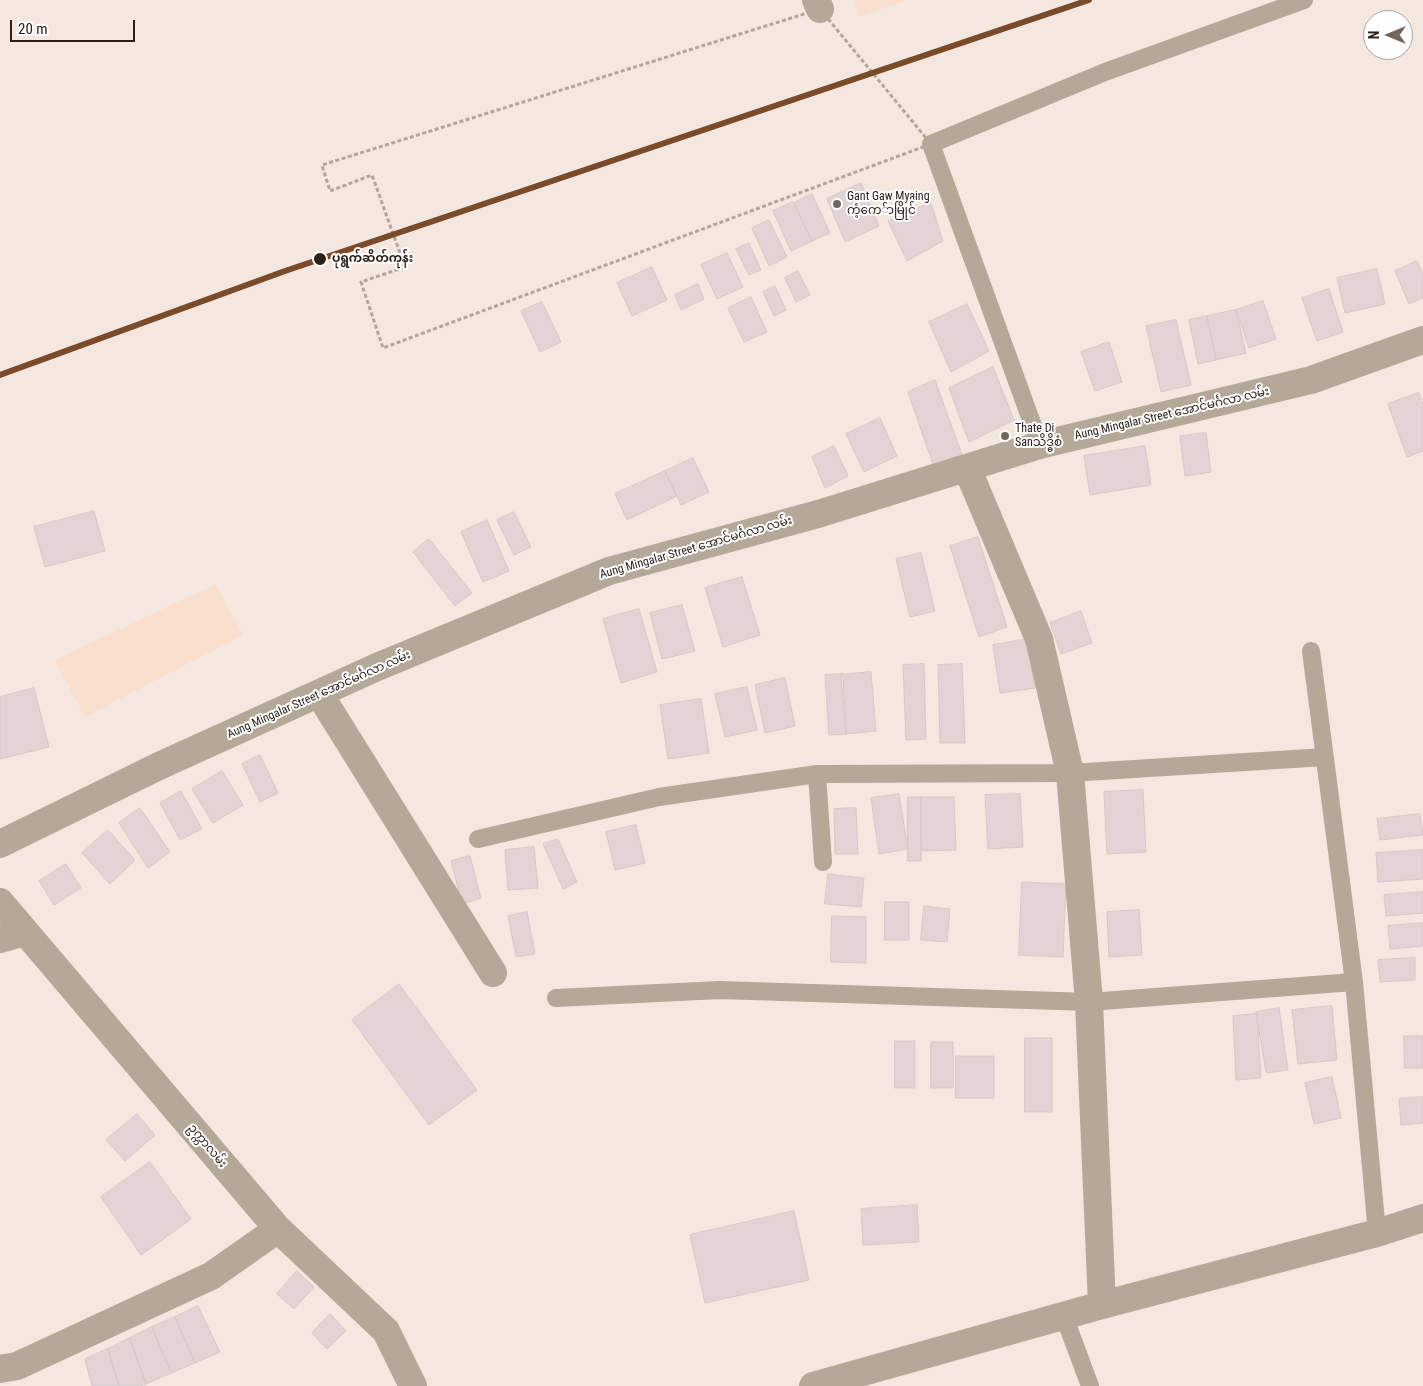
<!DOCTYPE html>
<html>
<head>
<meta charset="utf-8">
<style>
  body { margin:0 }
  #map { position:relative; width:1423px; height:1386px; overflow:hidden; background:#f4e7df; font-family:"Roboto Condensed",sans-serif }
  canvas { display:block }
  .north { position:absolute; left:1363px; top:10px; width:50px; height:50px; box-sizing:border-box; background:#fff; border:1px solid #aaa6a3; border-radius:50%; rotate:270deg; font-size:14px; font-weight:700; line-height:20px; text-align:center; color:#2b2019 }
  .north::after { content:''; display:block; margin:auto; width:18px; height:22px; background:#71665e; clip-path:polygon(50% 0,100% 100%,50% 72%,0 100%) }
  .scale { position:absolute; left:10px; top:20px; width:125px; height:22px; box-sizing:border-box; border:2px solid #2b2019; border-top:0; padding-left:6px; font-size:15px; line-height:18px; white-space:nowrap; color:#2b2019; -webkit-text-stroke:4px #fff; paint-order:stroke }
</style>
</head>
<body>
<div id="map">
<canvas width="1423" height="1386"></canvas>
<div class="north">N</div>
<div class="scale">20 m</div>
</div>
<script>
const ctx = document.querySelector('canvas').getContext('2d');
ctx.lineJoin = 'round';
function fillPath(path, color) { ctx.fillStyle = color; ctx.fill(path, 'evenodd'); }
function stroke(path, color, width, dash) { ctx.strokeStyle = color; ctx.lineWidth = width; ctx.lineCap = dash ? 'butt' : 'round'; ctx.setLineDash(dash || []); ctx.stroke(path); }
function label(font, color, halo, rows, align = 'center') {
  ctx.font = font + ' "Roboto Condensed","Noto Sans Myanmar",sans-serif'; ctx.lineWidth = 4; ctx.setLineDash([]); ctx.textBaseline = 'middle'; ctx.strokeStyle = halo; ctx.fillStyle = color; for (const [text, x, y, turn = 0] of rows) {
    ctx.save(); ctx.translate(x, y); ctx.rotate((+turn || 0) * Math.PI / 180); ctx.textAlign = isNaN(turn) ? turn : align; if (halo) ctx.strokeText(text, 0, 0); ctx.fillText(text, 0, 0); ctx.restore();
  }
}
const built = new Path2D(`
  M854,0H907L859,17Z
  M216,584L243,635L85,717L55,660Z`);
const building = new Path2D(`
  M861,183L879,226L845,242L827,199Z
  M812,194L830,233L812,241L794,203Z
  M793,202L812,241L791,251L773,211Z
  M931,203L943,241L907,261L888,221Z
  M769,220L787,257L769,266L752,228Z
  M749,243L761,270L749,275L736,249Z
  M727,253L743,287L717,299L701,265Z
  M1417,261L1423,275V298L1409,304L1395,271Z
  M652,267L667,300L632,316L617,283Z
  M1377,269L1385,304L1345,313L1337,278Z
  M798,271L810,295L796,302L785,278Z
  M698,284L704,299L681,310L675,295Z
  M775,286L786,310L774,316L763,292Z
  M1329,289L1343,332L1317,341L1302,298Z
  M751,297L767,332L744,342L728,308Z
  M1263,301L1276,339L1249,348L1236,310Z
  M542,302L561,342L540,352L521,311Z
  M967,304L989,351L951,372L929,322Z
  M1236,310L1246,353L1216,360L1207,316Z
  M1207,316L1216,360L1198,364L1189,320Z
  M1176,320L1191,385L1161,392L1146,326Z
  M1109,342L1122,382L1095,391L1081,352Z
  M993,367L1014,420L969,442L949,388Z
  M935,380L965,463L935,470L908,392Z
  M1419,393L1423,404V451L1407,457L1388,404Z
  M880,418L897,456L864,472L846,434Z
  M1206,433L1211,472L1185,476L1180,436Z
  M834,446L848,476L825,488L812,457Z
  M1145,446L1151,485L1090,495L1084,456Z
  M693,458L709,492L681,505L665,471Z
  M665,471L677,496L627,520L615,494Z
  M94,511L105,551L45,567L34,527Z
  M514,512L531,547L514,555L497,520Z
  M487,520L509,571L483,582L461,532Z
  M978,537L1007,627L979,637L950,546Z
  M429,539L472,593L455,606L413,552Z
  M921,553L935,611L910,617L896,559Z
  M742,577L760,635L723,647L705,588Z
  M682,605L695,651L662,659L650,613Z
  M639,609L657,672L621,683L603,619Z
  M1081,611L1092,643L1061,654L1050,623Z
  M1027,639L1035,688L1000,693L993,645Z
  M924,664L926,739L906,740L903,665Z
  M962,664L965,743H940L938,665Z
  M871,672L876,731L846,734L841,675Z
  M843,674L846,734L829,735L825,675Z
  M785,678L795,726L765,733L755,685Z
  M747,687L757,730L725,737L715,694Z
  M34,688L49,747L0,759V697Z
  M701,699L709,753L668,759L660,705Z
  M260,755L278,793L260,802L242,764Z
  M222,771L243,805L213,823L192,789Z
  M1143,790L1146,852L1107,854L1104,792Z
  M181,791L202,829L180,840L160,803Z
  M899,794L908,849L879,854L871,798Z
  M1020,794L1023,847L988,849L985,795Z
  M908,797H921V861H908Z
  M921,797H954L956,850L922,851Z
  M140,808L170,852L148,868L119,823Z
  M856,808L858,854H835L834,809Z
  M1420,814L1423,835L1380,840L1377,819Z
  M636,825L645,863L615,870L606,832Z
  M108,830L135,860L110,884L82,853Z
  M558,839L577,882L563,889L543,844Z
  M534,847L538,888L508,890L505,850Z
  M1423,850V879L1378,882L1376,853Z
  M470,856L481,898L462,904L451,861Z
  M66,864L81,888L54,905L39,881Z
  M828,874L864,878L861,907L825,904Z
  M1022,882L1066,884L1063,957L1019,955Z
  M1423,892V913L1386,916L1384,895Z
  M885,902H909V940H885Z
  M924,906L950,909L947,942L921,940Z
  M1139,910L1142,955L1109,957L1107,912Z
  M527,912L535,954L516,957L508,916Z
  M832,916L866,917V963L831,962Z
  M1423,923V946L1390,949L1388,926Z
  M1415,958V980L1380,982L1378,960Z
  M399,984L477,1090L429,1125L352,1020Z
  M1332,1006L1337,1060L1298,1064L1292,1010Z
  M1279,1008L1288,1070L1266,1073L1256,1012Z
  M1257,1014L1261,1078L1236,1080L1233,1016Z
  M1404,1036H1423V1068H1405Z
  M1025,1038H1052V1112H1025Z
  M895,1041H915V1088H895Z
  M931,1042H953V1088H931Z
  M956,1056H994V1098H956Z
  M1332,1077L1341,1118L1314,1124L1305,1083Z
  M1423,1097V1123L1401,1125L1399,1099Z
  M137,1114L155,1135L125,1161L106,1140Z
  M150,1162L191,1219L141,1255L101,1197Z
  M917,1205L919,1242L863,1245L861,1209Z
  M794,1211L809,1280L705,1303L690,1235Z
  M297,1271L314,1287L294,1309L277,1294Z
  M198,1306L220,1352L195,1363L175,1317Z
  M330,1314L346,1331L327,1349L312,1333Z
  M175,1317L195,1363L171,1373L152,1327Z
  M152,1327L171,1373L146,1384L130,1338Z
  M130,1338L146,1384L141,1386H119L108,1349Z
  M108,1349L119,1386H92L85,1359Z`);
const path = new Path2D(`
  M820,9L931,144L383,348L361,282L405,267L372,175L330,191L322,165Z`);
const service = new Path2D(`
  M1040,445L931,144L1105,72L1304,0
  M1311,651L1354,982L1377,1233
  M817,774L823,862
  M478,839L659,797L817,774L1070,773L1325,757
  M556,998L720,990L1089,1002L1354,982
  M1064,1316L1090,1386`);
const minor = new Path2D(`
  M816,0L820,9
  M967,468L1039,639L1070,773L1089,1002L1102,1305
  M320,695L493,973
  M0,844L159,766L377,667L609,571L818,514L1040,445L1311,380L1423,340
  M0,902L278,1229L386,1331L413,1386
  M0,939L25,932
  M0,1369L17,1366L211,1276L278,1229
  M813,1386L1102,1305L1377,1233L1423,1218`);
const rail1 = new Path2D(`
  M0,375L285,271L1089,0`);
const markers = [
  [837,204,5,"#71665e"],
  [320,259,7,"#2b2019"],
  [1005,436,5,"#71665e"]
];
const poiNames = [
  ["Gant Gaw Myaing",847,197],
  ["ကံ့ကေ်ာမြိုင်",847,211],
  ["Thate Di",1015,429],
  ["Sanသိဒ္ဓိစံ",1015,443]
];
const stopNames = [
  ["ပုရွက်ဆိတ်ကုန်း",332,259]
];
const streetNames = [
  ["Aung Mingalar Street အောင်မင်္ဂလာ လမ်း",1172,414,-13],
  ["Aung Mingalar Street အောင်မင်္ဂလာ လမ်း",696,548,-16],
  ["Aung Mingalar Street အောင်မင်္ဂလာ လမ်း",319,695,-24],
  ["ဥက္ကာလမ်း",207,1146,50]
];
fillPath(built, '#f8dfce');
fillPath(building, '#e2d3d4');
stroke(building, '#d5c9c8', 1);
stroke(path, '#b0a699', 3, [4, 2.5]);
stroke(service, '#b4a899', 18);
stroke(minor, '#b4a899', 28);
stroke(rail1, '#7a4b2a', 6);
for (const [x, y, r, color] of markers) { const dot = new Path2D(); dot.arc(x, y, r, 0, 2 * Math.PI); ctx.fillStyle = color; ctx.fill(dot); stroke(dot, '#fff', 2); }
label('12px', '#2b2019', '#fff', poiNames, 'left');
label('bold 12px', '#2b2019', '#fff', stopNames, 'left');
label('12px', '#2b2019', '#fff', streetNames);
</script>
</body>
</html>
